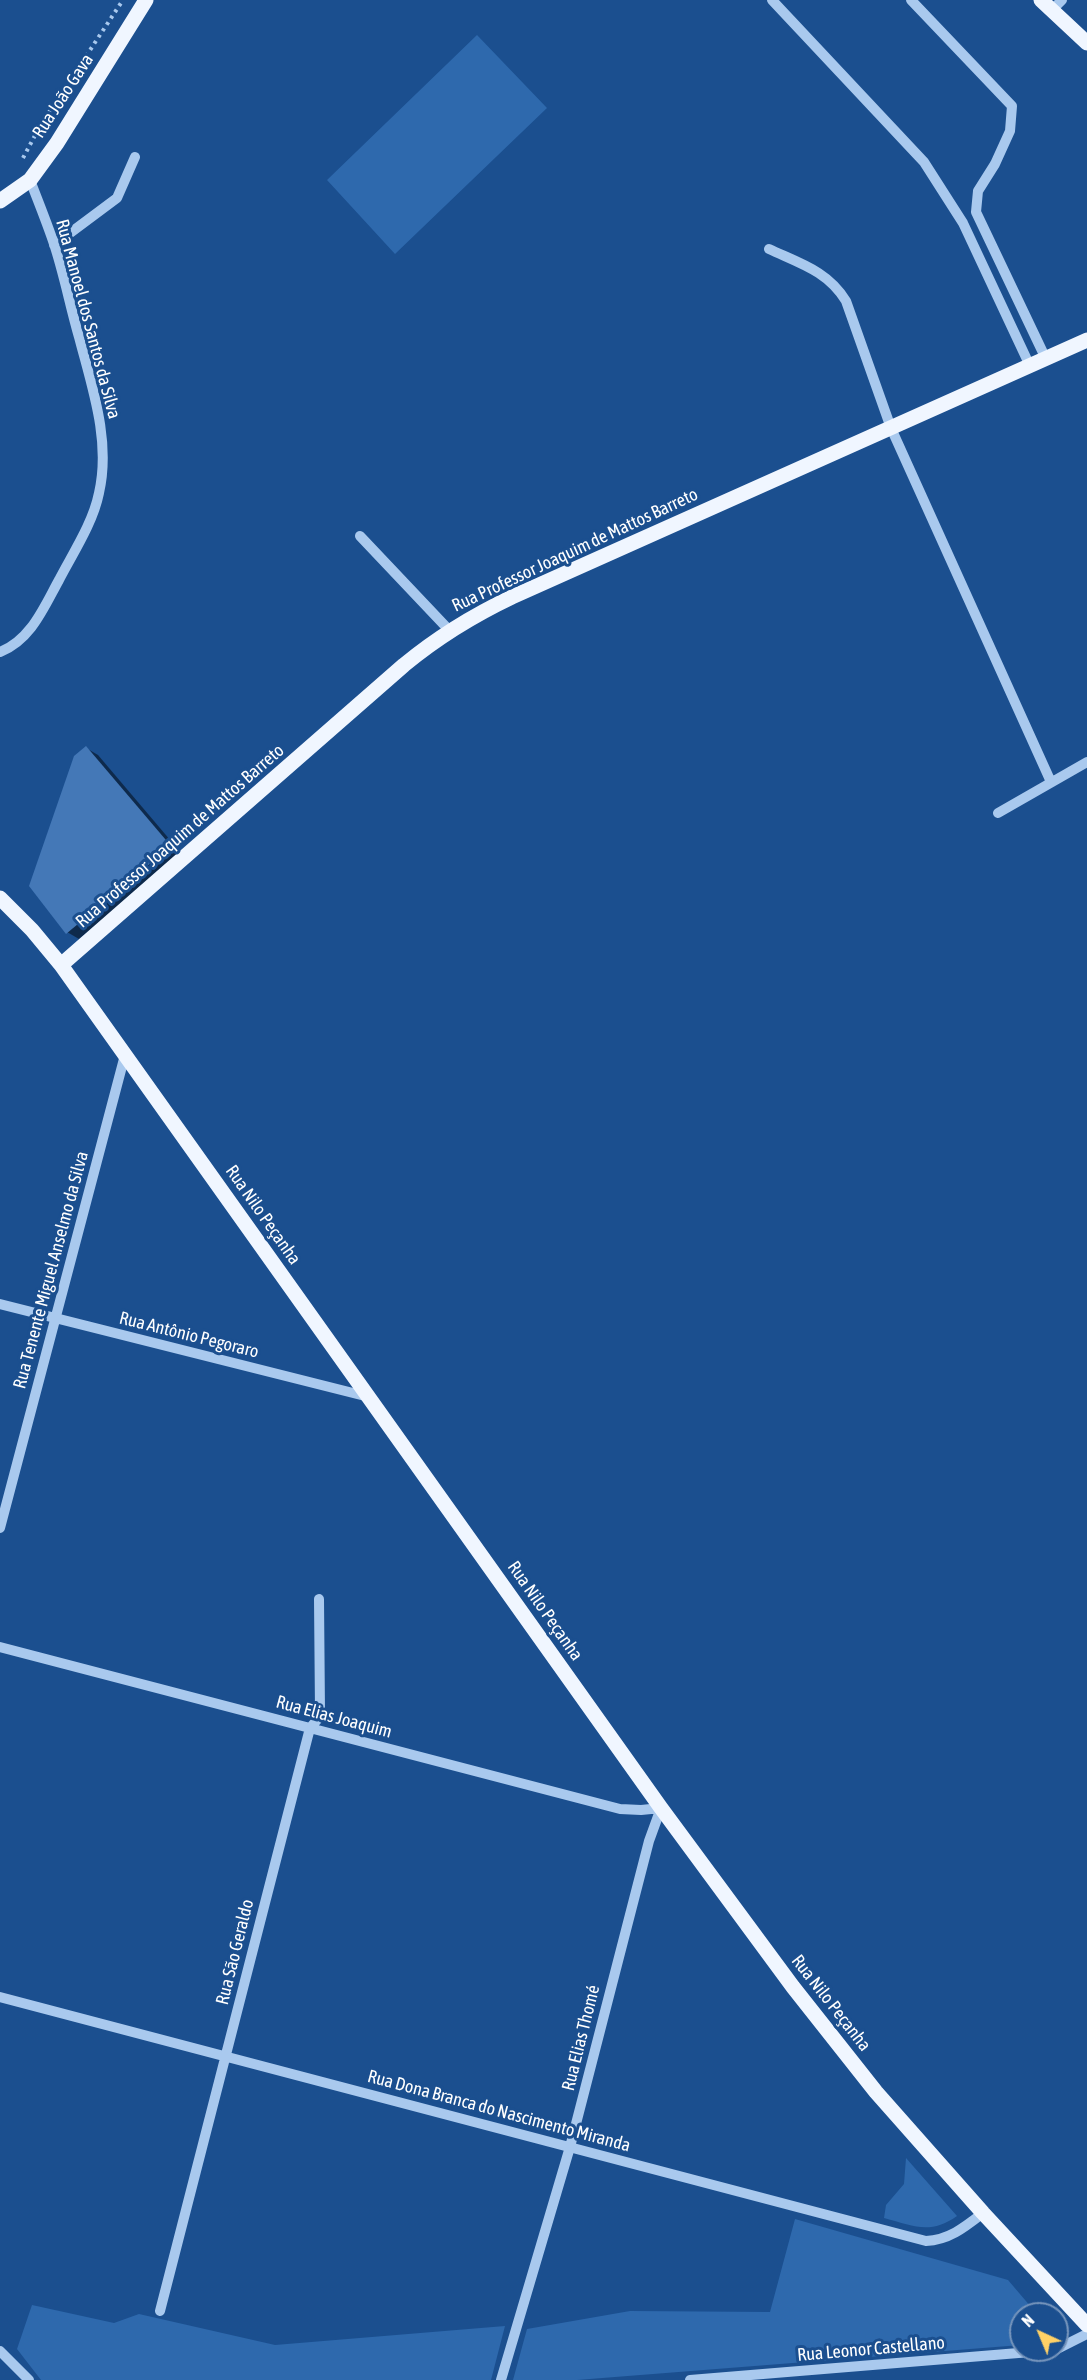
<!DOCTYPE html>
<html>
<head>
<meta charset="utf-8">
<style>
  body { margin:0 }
  #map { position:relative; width:1087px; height:2380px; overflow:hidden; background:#1b4f8f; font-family:"Asap Condensed",sans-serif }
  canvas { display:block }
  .north { position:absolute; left:1009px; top:2302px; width:60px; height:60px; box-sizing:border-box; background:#1b4f8f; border:2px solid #7695bc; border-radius:50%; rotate:316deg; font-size:16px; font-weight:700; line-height:24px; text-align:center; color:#fff }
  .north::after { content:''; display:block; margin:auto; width:21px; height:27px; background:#ffd166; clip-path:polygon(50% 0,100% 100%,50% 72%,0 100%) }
</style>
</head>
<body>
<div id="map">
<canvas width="1087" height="2380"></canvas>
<div class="north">N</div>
</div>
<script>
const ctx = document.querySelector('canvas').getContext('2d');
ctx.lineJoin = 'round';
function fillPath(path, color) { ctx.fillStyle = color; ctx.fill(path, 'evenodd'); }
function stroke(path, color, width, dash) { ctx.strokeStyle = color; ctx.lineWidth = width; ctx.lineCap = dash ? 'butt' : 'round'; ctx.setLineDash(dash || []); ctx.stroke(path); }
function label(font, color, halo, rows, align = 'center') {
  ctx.font = font + ' "Asap Condensed",sans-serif'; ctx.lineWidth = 6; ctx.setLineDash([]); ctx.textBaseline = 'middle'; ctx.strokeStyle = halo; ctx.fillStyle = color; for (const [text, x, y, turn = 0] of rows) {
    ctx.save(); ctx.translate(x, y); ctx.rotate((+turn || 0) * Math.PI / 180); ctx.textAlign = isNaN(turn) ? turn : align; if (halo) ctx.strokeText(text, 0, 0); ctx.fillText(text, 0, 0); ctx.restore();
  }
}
const green = new Path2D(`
  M477,35L547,108L395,254L327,180Z
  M906,2158L957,2216C930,2235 914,2226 884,2218L886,2205L904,2184Z
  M795,2219L1008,2280L1037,2314H1021V2345L577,2380H513L527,2329L630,2311L770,2312Z
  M32,2305L114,2323L139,2314L275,2345L505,2326L491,2380H41L17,2349Z`);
const shadow = new Path2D(`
  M86,748L98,755L182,854L79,939L67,932Z`);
const building = new Path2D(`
  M86,746L171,846L66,934L29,886L74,756Z`);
const path = new Path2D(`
  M23,158L40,126L123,0`);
const minor = new Path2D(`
  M772,0L924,162L963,223L1030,366
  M911,0L1012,106L1010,131L995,164L978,191L976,212L1046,359
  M1052,10L1062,0
  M54,245L117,198L135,157
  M769,249C799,263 828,271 846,301L891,428L1051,782
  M360,536L449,630
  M0,652C31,640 44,607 59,580C73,553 93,523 99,493C111,441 92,387 79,337C70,306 64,274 54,244C47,223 38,201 30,180
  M998,813L1087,762
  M0,1304L369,1397
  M0,1528L125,1055
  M0,1647L620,1809L641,1810L661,1808L649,1841L570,2147L501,2380
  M0,1997L926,2241C949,2240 965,2227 983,2213
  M160,2311L310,1728L317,1720L320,1712L319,1599
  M1057,2349L1087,2334
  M0,2351L29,2380
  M690,2380L1055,2350`);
const major = new Path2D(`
  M1041,0L1087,43
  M0,201L30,180L57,143L146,0
  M0,898L32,930L61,965L661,1808L793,1987L876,2092L983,2213L1087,2325
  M61,965L404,665C438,637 472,616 512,597L1087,340`);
const streetNames = [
  ["Rua João Gava",63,96,-57],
  ["Rua Manoel dos Santos da Silva",88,319,75],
  ["Rua Professor Joaquim de Mattos Barreto",575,550,-25],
  ["Rua Professor Joaquim de Mattos Barreto",180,836,-41],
  ["Rua Nilo Peçanha",263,1215,55],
  ["Rua Tenente Miguel Anselmo da Silva",51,1270,-75],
  ["Rua Antônio Pegoraro",189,1335,14],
  ["Rua Nilo Peçanha",545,1611,55],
  ["Rua Elias Joaquim",334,1717,15],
  ["Rua São Geraldo",235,1952,-76],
  ["Rua Nilo Peçanha",831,2003,52],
  ["Rua Elias Thomé",581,2038,-76],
  ["Rua Dona Branca do Nascimento Miranda",499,2111,15],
  ["Rua Leonor Castellano",871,2349,-5]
];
fillPath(green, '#2e69ad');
fillPath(shadow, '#0007');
fillPath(building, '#4478b7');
stroke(path, '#a9c9ee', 4, [3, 4.5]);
stroke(minor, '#a9c9ee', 10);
stroke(major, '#f0f6ff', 15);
label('18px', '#fff', '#1b4f8f', streetNames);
</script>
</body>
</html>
